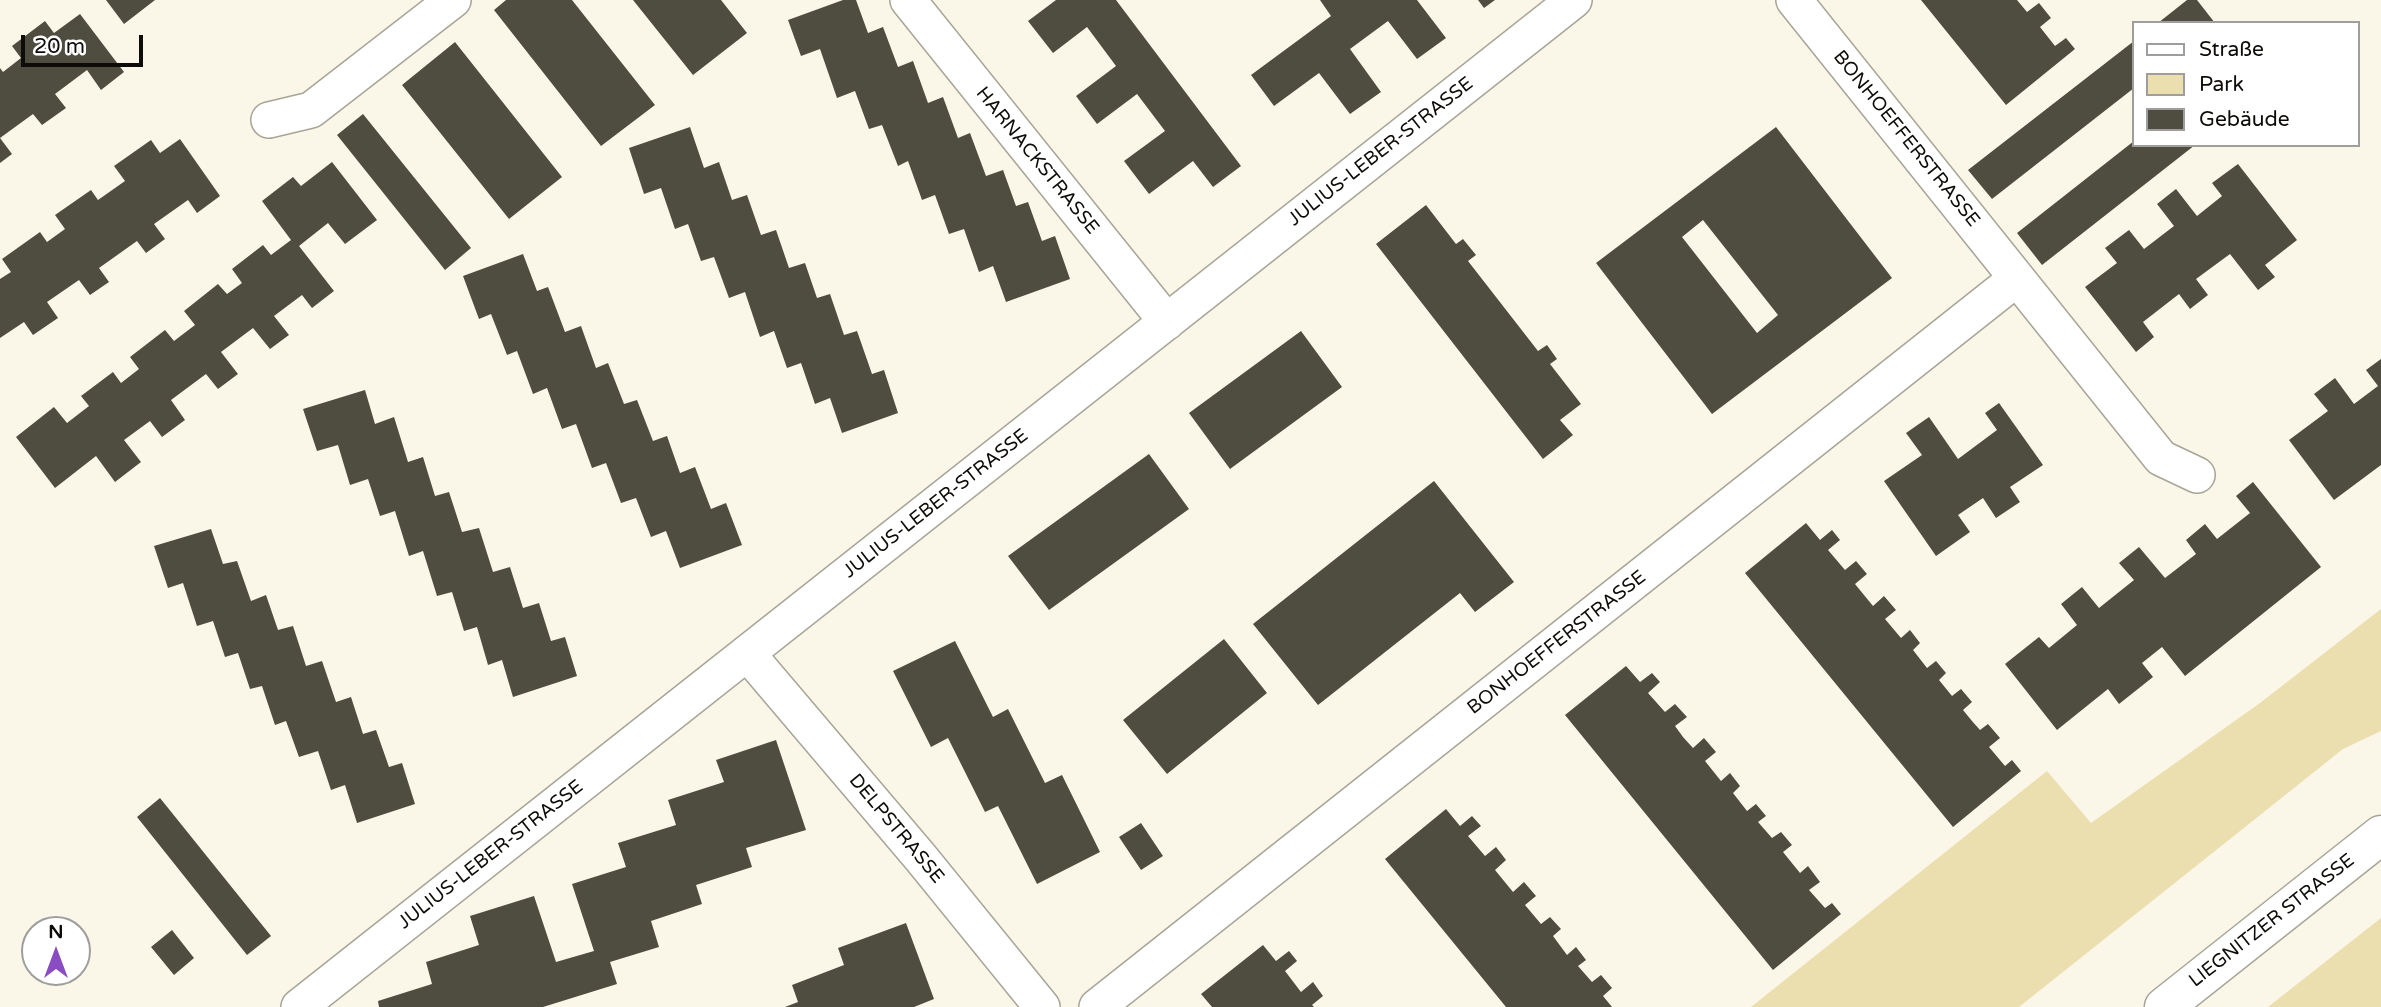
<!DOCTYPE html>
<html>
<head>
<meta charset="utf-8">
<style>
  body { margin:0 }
  #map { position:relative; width:2381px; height:1007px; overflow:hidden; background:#fbf7e8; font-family:"Varela Round",sans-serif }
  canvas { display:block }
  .legend { position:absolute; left:2132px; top:21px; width:228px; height:126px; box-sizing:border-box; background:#fff; border:2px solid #9f9e9c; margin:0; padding:9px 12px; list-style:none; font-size:21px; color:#0e0c08 }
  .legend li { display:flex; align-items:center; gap:14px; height:35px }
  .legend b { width:35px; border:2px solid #9f9e9c }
  .north { position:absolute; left:21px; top:916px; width:70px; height:70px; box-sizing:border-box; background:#fff; border:2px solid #9f9e9c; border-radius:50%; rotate:0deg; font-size:19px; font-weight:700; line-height:28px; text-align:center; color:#0e0c08 }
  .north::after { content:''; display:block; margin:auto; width:24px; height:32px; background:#894cc2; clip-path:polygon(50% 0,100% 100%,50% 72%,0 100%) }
  .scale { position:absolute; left:21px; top:35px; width:122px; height:32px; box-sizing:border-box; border:4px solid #0e0c08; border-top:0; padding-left:9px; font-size:21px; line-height:24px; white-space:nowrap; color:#0e0c08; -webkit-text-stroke:5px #fff; paint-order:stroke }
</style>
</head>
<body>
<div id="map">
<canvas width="2381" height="1007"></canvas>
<ul class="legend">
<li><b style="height:9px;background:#fff"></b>Straße</li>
<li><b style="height:19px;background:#ebdeaf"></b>Park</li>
<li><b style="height:19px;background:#4f4c40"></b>Gebäude</li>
</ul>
<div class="north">N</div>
<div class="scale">20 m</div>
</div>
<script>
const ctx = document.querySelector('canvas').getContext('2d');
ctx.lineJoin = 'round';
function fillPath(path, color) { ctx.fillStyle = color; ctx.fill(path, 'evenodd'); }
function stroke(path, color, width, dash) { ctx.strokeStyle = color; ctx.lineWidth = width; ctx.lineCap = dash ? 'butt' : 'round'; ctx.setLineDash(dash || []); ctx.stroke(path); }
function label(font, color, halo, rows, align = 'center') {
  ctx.font = font + ' "Varela Round",sans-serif'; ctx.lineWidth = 7; ctx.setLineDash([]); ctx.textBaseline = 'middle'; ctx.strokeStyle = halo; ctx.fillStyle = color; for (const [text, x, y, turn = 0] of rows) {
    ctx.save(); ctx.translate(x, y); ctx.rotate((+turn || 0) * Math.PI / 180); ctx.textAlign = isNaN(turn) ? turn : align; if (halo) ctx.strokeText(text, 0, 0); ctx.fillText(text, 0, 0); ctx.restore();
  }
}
const green = new Path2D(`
  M2381,609V731L2343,749L2019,1007H1751L2047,771L2091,823L2260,703Z
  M2381,918V1007H2268Z`);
const building = new Path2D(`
  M106,0H155L124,24Z
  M506,0H572L655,105L601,146L494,10Z
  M633,0H721L747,33L693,75Z
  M843,0H856L868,33L883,27L898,67L913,61L928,103L943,97L958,138L970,133L986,176L1003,170L1016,206L1028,202L1042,241L1055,236L1070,279L1006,302L993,266L979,272L964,229L949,234L935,195L922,200L908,161L898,166L882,125L869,129L855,91L837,98L820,49L801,56L788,20Z
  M1056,0H1116L1241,166L1213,187L1193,161L1149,194L1124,161L1165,131L1137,94L1097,124L1076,96L1116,66L1087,27L1053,53L1028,21Z
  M1320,0H1417L1446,38L1417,59L1388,21L1350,49L1381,92L1350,114L1319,73L1274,106L1251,75L1331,16Z
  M1478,0H1495L1484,8Z
  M1921,0H2017L2027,12L2039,3L2051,18L2040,27L2055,46L2066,38L2075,49L2006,105Z
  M2187,0H2197L2215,23H2158Z
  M80,14L124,72L101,90L87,70L55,94L66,108L42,125L33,114L0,138L12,154L0,163V68L3,72L21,58L12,46L45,21L54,33Z
  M2134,41V88L1992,199L1968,170Z
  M455,42L562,177L509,219L402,85Z
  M363,114L471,248L445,270L337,135Z
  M690,127L704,168L719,162L732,200L747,195L761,235L776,230L789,268L805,263L817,298L830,294L844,335L857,331L872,374L884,370L898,413L842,433L830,398L815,404L801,363L787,368L774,331L760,337L745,292L729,298L714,257L701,261L688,224L675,229L661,188L644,194L629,148Z
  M1776,127L1892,278L1712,414L1596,263ZM1703,220L1778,315L1757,333L1682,237Z
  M180,139L220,196L197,213L188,200L154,224L165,239L146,253L137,241L99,268L109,282L90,295L79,280L47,302L58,318L33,335L24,322L0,338V279L11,272L2,259L40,232L47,242L65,229L55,215L91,190L98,200L125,181L114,166L151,140L160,153Z
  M2134,141V145H2195L2042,265L2017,233Z
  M332,162L377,220L345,244L328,223L299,246L334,291L312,308L302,295L274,316L289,335L270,349L253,328L221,352L238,374L218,389L206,374L171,400L185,420L162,437L150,421L124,440L141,462L115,482L96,456L55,488L16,437L54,407L67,423L89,406L81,396L113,372L121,383L139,369L130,357L165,330L174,341L195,325L184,311L218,284L227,294L242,283L232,269L263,245L271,255L291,240L262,201L293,177L301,186Z
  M2238,164L2297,240L2265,265L2275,277L2258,290L2230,254L2196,279L2208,295L2190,309L2179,294L2143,322L2154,337L2136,352L2085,287L2117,263L2105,248L2129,230L2144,249L2174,226L2157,204L2176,189L2197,216L2222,196L2212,183Z
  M1426,205L1456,244L1463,239L1476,255L1468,261L1538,351L1547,345L1557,359L1550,364L1581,404L1560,420L1573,435L1543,459L1376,244Z
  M523,254L537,291L548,287L565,332L581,326L596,368L608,363L624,404L637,400L653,441L667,436L680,473L695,467L711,509L726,503L742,545L680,568L666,531L651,537L636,498L621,503L606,463L592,468L576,424L562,429L547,388L533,394L517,351L507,355L491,314L479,319L463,276Z
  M1301,331L1342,387L1230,469L1189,413Z
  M2381,359V465L2334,500L2289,440L2328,411L2314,394L2335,378L2354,404L2378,386L2366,370Z
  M365,390L375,424L394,417L408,462L423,457L435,496L449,492L462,532L479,528L493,572L510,567L523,608L539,603L551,641L565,637L577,676L513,697L502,660L488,665L477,627L464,631L452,592L437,596L423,551L409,556L395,511L380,516L368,479L350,485L338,445L317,451L303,409Z
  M1999,403L2043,465L2010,487L2020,502L1996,518L1983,498L1958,515L1970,532L1936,556L1884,481L1922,455L1906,433L1929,417L1958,459L1997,430L1985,413Z
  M1149,454L1189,509L1049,610L1008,556Z
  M1434,481L1514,582L1475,612L1460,593L1318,705L1253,624Z
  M2253,482L2321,567L2185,676L2162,647L2142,663L2153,677L2119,704L2108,689L2057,730L2005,664L2039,637L2049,648L2077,625L2061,604L2082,587L2099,608L2134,580L2119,563L2139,547L2165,578L2196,554L2186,540L2205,524L2217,539L2250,513L2236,496Z
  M1806,523L1820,540L1832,530L1840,540L1828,550L1845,570L1856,561L1867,574L1855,584L1873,606L1884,596L1896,610L1885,619L1901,638L1910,630L1920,643L1913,650L1927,668L1936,661L1946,673L1939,680L1952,696L1961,689L1972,702L1963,710L1972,721L1980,730L1988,724L2000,738L1989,747L2005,766L2012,760L2021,771L1953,827L1745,573Z
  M211,529L223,564L237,561L251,601L266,595L278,630L293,626L306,666L322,661L336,702L351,697L363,734L376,730L389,767L402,763L415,804L357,823L345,785L331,790L318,751L299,757L286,721L275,725L262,686L250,689L238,653L225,657L213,621L197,626L183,583L168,588L154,546Z
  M1224,639L1267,693L1167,774L1123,720Z
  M955,641L993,717L1008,709L1045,783L1062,775L1100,852L1037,884L998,806L985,812L948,738L931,747L893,671Z
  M1626,666L1640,682L1652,673L1660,682L1648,693L1665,712L1675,704L1687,717L1675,726L1683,737L1693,748L1704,738L1716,752L1705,761L1721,781L1730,773L1740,786L1733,793L1747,811L1756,804L1766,816L1758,822L1772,838L1781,832L1792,845L1783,852L1800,873L1808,866L1820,882L1809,890L1825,908L1832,903L1841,914L1773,970L1565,715Z
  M776,740L806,830L746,848L752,867L696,885L702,904L651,921L659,947L610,962L617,984L543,1007H379L378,1001L432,984L426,962L479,945L470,916L534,896L556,962L594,951L572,884L626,867L618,843L676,825L668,800L724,782L716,760Z
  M160,798L271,936L247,955L137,817Z
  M1446,809L1460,826L1472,816L1481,826L1468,836L1485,856L1496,847L1506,860L1495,870L1513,892L1524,882L1536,896L1525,905L1541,924L1550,917L1561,929L1553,936L1567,955L1576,947L1586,960L1578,966L1592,982L1601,975L1612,988L1603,996L1612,1007H1506L1385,859Z
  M1141,823L1163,856L1141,870L1119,837Z
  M906,923L934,999L914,1007H785L798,1002L792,985L844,965L838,948Z
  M172,930L194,958L174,975L151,947Z
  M1263,945L1276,961L1289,951L1297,961L1285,971L1301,992L1313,982L1323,996L1312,1005L1314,1007H1212L1201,994Z`);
const street = new Path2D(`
  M908,0L1167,322
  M1794,0L2161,458L2197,475
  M269,120L311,110L453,0
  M747,653L921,858L1042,1007
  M299,1007L1574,0
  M1097,1007L2016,279`);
const secondary = new Path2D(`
  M2164,1007L2381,835`);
const streetNames = [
  ["BONHOEFFERSTRASSE",1906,139,51],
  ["JULIUS-LEBER-STRASSE",1381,152,-38],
  ["HARNACKSTRASSE",1037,161,51],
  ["JULIUS-LEBER-STRASSE",936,504,-38],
  ["BONHOEFFERSTRASSE",1557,643,-38],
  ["DELPSTRASSE",896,829,50],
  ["JULIUS-LEBER-STRASSE",491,855,-38],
  ["LIEGNITZER STRASSE",2272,921,-38]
];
fillPath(green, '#ebdeaf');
fillPath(building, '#4f4c40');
stroke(street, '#a8a496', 38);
stroke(secondary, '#a8a496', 41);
stroke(street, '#fff', 35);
stroke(secondary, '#fff', 38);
label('19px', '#0e0c08', '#fff', streetNames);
</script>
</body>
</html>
